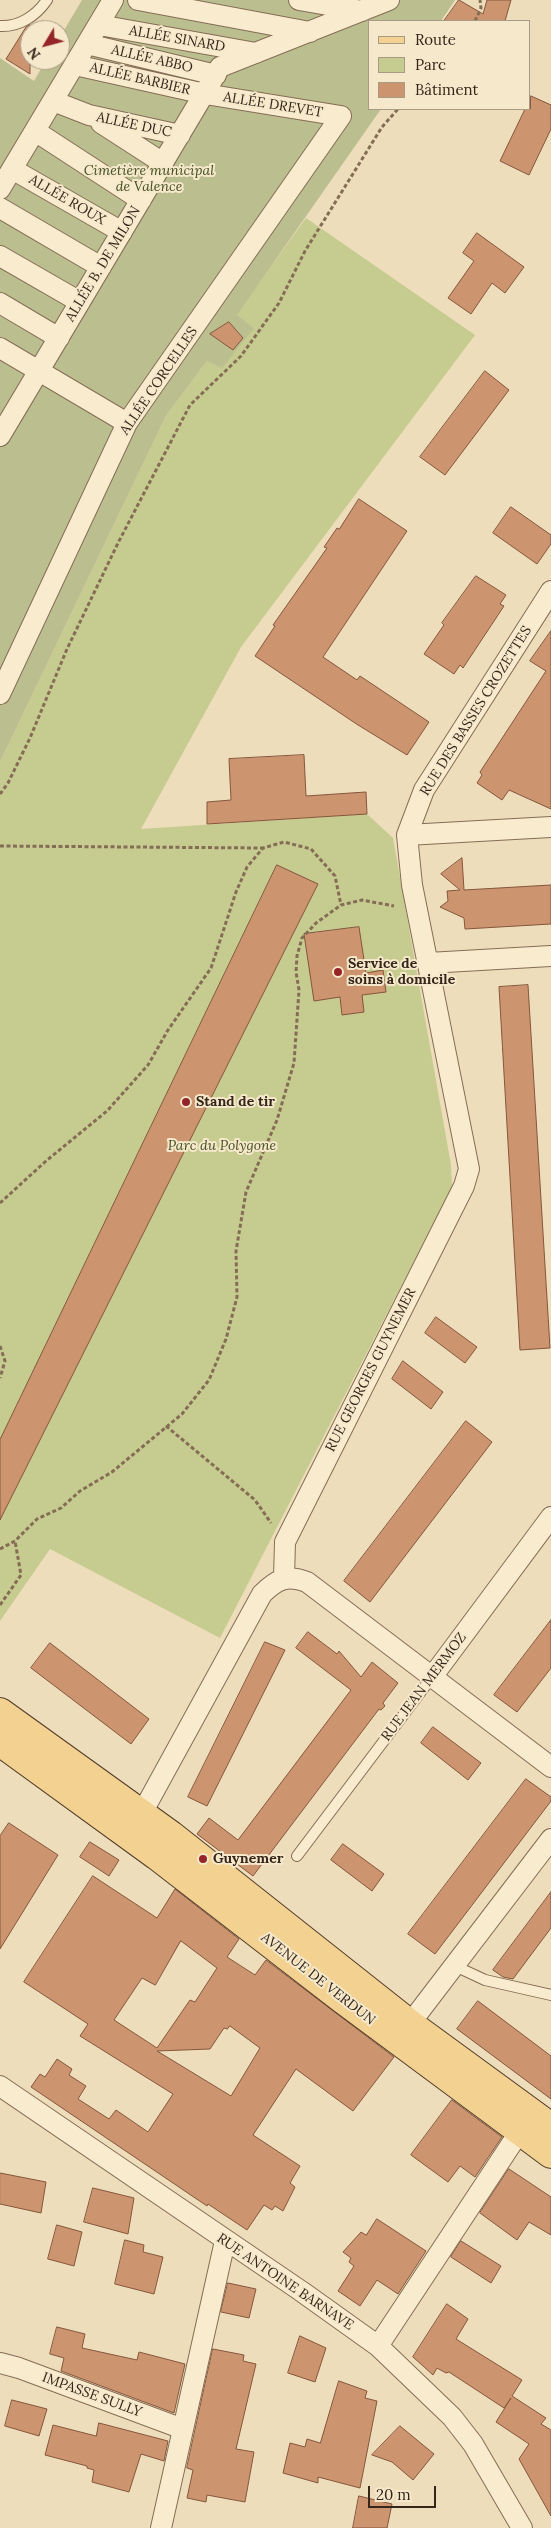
<!DOCTYPE html>
<html>
<head>
<meta charset="utf-8">
<style>
  body { margin:0 }
  #map { position:relative; width:551px; height:2528px; overflow:hidden; background:#edb; font-family:Lora,serif }
  canvas { display:block }
  .legend { position:absolute; left:368px; top:20px; width:162px; height:90px; box-sizing:border-box; background:#f5e8cb; border:1px solid #a89a84; margin:0; padding:6px 9px; list-style:none; font-size:15px; color:#34261a }
  .legend li { display:flex; align-items:center; gap:10px; height:25px }
  .legend b { width:25px; border:1px solid #a89a84 }
  .north { position:absolute; left:20px; top:20px; width:50px; height:50px; box-sizing:border-box; background:#f5e8cb; border:1px solid #a89a84; border-radius:50%; rotate:233deg; font-size:14px; font-weight:700; line-height:20px; text-align:center; color:#34261a }
  .north::after { content:''; display:block; margin:auto; width:18px; height:22px; background:#952529; clip-path:polygon(50% 0,100% 100%,50% 72%,0 100%) }
  .scale { position:absolute; left:368px; top:2486px; width:68px; height:22px; box-sizing:border-box; border:2px solid #34261a; border-top:0; padding-left:6px; font-size:15px; line-height:18px; white-space:nowrap; color:#34261a; -webkit-text-stroke:4px #f5e8cb; paint-order:stroke }
</style>
</head>
<body>
<div id="map">
<canvas width="551" height="2528"></canvas>
<ul class="legend">
<li><b style="height:6px;background:#f3d291"></b>Route</li>
<li><b style="height:14px;background:#c6cb90"></b>Parc</li>
<li><b style="height:14px;background:#cd9470"></b>Bâtiment</li>
</ul>
<div class="north">N</div>
<div class="scale">20 m</div>
</div>
<script>
const ctx = document.querySelector('canvas').getContext('2d');
ctx.lineJoin = 'round';
function fillPath(path, color) { ctx.fillStyle = color; ctx.fill(path, 'evenodd'); }
function stroke(path, color, width, dash) { ctx.strokeStyle = color; ctx.lineWidth = width; ctx.lineCap = dash ? 'butt' : 'round'; ctx.setLineDash(dash || []); ctx.stroke(path); }
function label(font, color, halo, rows, align = 'center') {
  ctx.font = font + ' Lora,serif'; ctx.lineWidth = 4; ctx.setLineDash([]); ctx.textBaseline = 'middle'; ctx.strokeStyle = halo; ctx.fillStyle = color; for (const [text, x, y, turn = 0] of rows) {
    ctx.save(); ctx.translate(x, y); ctx.rotate((+turn || 0) * Math.PI / 180); ctx.textAlign = isNaN(turn) ? turn : align; if (halo) ctx.strokeText(text, 0, 0); ctx.fillText(text, 0, 0); ctx.restore();
  }
}
const green = new Path2D(`
  M306,218L475,335L241,647L141,829L367,814L393,838L451,1165L452,1187L220,1638L50,1549L0,1621V762L166,416L207,361L254,328L236,315Z`);
const cemetery = new Path2D(`
  M82,0H455L441,21H370V109H381L237,315L254,328L222,368L207,361L166,416L0,762V58L34,81L46,60H60V37Z`);
const building = new Path2D(`
  M459,0L483,14L487,0H511L505,21H444Z
  M30,25V74L6,59L26,27Z
  M531,96L551,105V129L529,175L500,161L525,109H530Z
  M477,233L524,267L505,293L492,283L471,314L448,298L474,261L463,253Z
  M229,322L243,338L233,350L210,334Z
  M485,371L509,390L445,475L420,457Z
  M359,499L407,531L323,657L357,680L360,676L429,722L407,755L358,725L255,656L275,626L273,625L327,548L324,547L337,528L339,529Z
  M511,507L551,535V544L537,564L493,533Z
  M476,576L506,595L500,604L504,606L463,668L460,665L454,674L424,654L444,625L442,623Z
  M551,631V809L509,790L502,800L477,783L482,775L480,772L546,671L530,661Z
  M304,755L306,796L366,792L367,814L207,824V802L231,800L229,759Z
  M462,858L464,890L551,885V924L465,929L464,918L440,907L448,901L447,891L460,890L441,874Z
  M277,865L318,884L0,1520V1440Z
  M359,927L366,973L383,970L386,992L362,995L364,1012L342,1015L340,997L314,1001L304,934Z
  M528,985L550,1348L520,1350L499,987Z
  M436,1317L477,1347L465,1363L425,1333Z
  M403,1361L443,1392L431,1409L392,1379Z
  M466,1421L492,1442L370,1602L344,1581Z
  M551,1620V1668L517,1712L494,1695Z
  M308,1632L337,1654L339,1651L361,1677L372,1662L398,1683L383,1703L385,1706L381,1710L379,1709L253,1876L197,1834L209,1818L238,1840L351,1690L296,1648Z
  M265,1642L285,1650L207,1806L188,1797Z
  M50,1643L149,1719L131,1744L31,1668Z
  M433,1727L481,1763L468,1780L421,1743Z
  M526,1779L551,1797V1801L435,1954L408,1934Z
  M9,1823L58,1855L0,1949V1836Z
  M90,1842L119,1860L109,1876L80,1857Z
  M343,1844L384,1874L372,1891L331,1860Z
  M93,1876L157,1918L175,1889L239,1939L227,1957L255,1975L266,1960L394,2057L353,2111L296,2069L253,2135L300,2166L290,2183L295,2187L283,2211L275,2206L272,2210L264,2205L247,2230L208,2204L207,2206L31,2087L40,2074L45,2077L57,2059L72,2069L69,2075L86,2086L78,2099L109,2119L116,2110L148,2132L173,2094L80,2036L88,2024L24,1982ZM181,1941L217,1968L195,2002L190,2000L157,2048L114,2020L142,1978L155,1985ZM230,2026L260,2048L231,2096L157,2051L210,2049L224,2028L227,2029Z
  M551,1892V1928L513,1979L503,1977L493,1970Z
  M478,2001L551,2056V2099L457,2029Z
  M452,2100L502,2137L475,2177L460,2166L448,2182L411,2155Z
  M509,2169L551,2197V2235L529,2222L517,2240L480,2213Z
  M0,2173L46,2182L41,2213L0,2204Z
  M93,2188L134,2198L128,2234L84,2222Z
  M377,2219L426,2251L398,2294L377,2280L360,2306L338,2291L354,2266L349,2262L351,2258L343,2252L361,2232L366,2235Z
  M57,2225L82,2232L74,2266L48,2259Z
  M125,2240L144,2245L143,2252L163,2257L154,2294L115,2284Z
  M461,2241L501,2266L491,2283L451,2257Z
  M228,2283L256,2289L249,2318L221,2312Z
  M447,2304L468,2319L456,2339L522,2380L512,2396L546,2418L541,2424L551,2430V2516L519,2459L529,2444L496,2422L511,2398L504,2408L449,2372L446,2373L437,2368L433,2375L413,2357Z
  M57,2327L85,2334L82,2348L137,2360L139,2352L185,2364L174,2413L61,2371L64,2358L50,2354Z
  M300,2336L326,2348L315,2382L288,2373Z
  M213,2349L244,2355L243,2361L256,2364L236,2449L254,2452L245,2502L207,2495L206,2502L187,2498L193,2470L187,2468Z
  M339,2381L367,2391L365,2398L377,2401L360,2488L318,2477V2483L283,2473L290,2443L305,2447L307,2439L320,2443Z
  M12,2400L47,2409L39,2436L5,2426Z
  M99,2423L168,2441L164,2461L141,2454L129,2492L92,2482L94,2470L87,2468V2466L45,2455L53,2425L96,2436Z
  M400,2426L434,2454L413,2480L392,2462L372,2455Z
  M359,2496L392,2504L387,2528H353Z`);
const path = new Path2D(`
  M475,21L481,8L480,0
  M0,794L8,783L30,738L67,649L118,543L190,405L241,356L279,303L305,251L382,127L398,109
  M0,846L263,848
  M0,1203L46,1161L107,1111L148,1065L168,1030L211,968L236,892L247,867L263,848L284,842L311,849L335,876L341,905
  M0,1346L5,1361L0,1378
  M166,1426L255,1500L271,1523
  M0,1549L15,1541L37,1519L61,1508L80,1491L112,1472L182,1414L209,1380L226,1339L237,1297L236,1251L246,1192L277,1120L294,1063L299,990L296,972L297,956L302,938L316,923L341,905L362,900L394,906
  M0,1605L21,1575L15,1541`);
const lane = new Path2D(`
  M0,26C19,27 36,16 47,0
  M297,1856L432,1677
  M455,1966L485,1980L551,1995`);
const street = new Path2D(`
  M138,0L310,32
  M299,0L362,11
  M99,25L256,53
  M87,44L216,75
  M53,101L89,115L180,135
  M101,123L163,163
  M35,131L141,200
  M12,169L122,232
  M0,189L113,0
  M0,208L101,267
  M0,256L80,302
  M0,303L59,338
  M0,348L127,423
  M0,436L220,67L389,0
  M0,694L127,423L341,116L205,94L75,65
  M407,835L551,827
  M428,963L551,956
  M284,1578L285,1542L464,1186L469,1169L412,885L407,835L424,790L551,591
  M432,1677L551,1517
  M128,1816L142,1813L262,1594C276,1580 287,1574 307,1582L551,1767
  M402,2034L551,1839
  M0,2086L301,2291L378,2346L452,2417L473,2444L522,2528
  M378,2346L520,2131
  M0,2363L19,2368L183,2429
  M161,2528L225,2241`);
const primary = new Path2D(`
  M0,1712L171,1835L410,2024L551,2127
  M0,1742L157,1856L342,1999L551,2154`);
const markers = [
  [338,972,5,"#952529"],
  [186,1102,5,"#952529"],
  [203,1859,5,"#952529"]
];
const streetNames = [
  ["ALLÉE SINARD",177,39,10],
  ["ALLÉE ABBO",152,59,13],
  ["ALLÉE BARBIER",140,79,13],
  ["ALLÉE DREVET",273,105,9],
  ["ALLÉE DUC",134,125,12],
  ["ALLÉE ROUX",67,200,30],
  ["ALLÉE B. DE MILON",103,264,-59],
  ["ALLÉE CORCELLES",159,381,-56],
  ["RUE DES BASSES CROZETTES",476,711,-58],
  ["RUE GEORGES GUYNEMER",371,1370,-63],
  ["RUE JEAN MERMOZ",424,1687,-53],
  ["AVENUE DE VERDUN",318,1979,38],
  ["RUE ANTOINE BARNAVE",285,2282,34],
  ["IMPASSE SULLY",92,2395,20]
];
const parkNames = [
  ["Cimetière municipal",149,171],
  ["de Valence",149,187],
  ["Parc du Polygone",222,1146]
];
const poiNames = [
  ["Service de",348,964],
  ["soins à domicile",348,980],
  ["Stand de tir",196,1102],
  ["Guynemer",213,1859]
];
fillPath(green, '#c6cb90');
fillPath(cemetery, '#bbbf90');
fillPath(building, '#cd9470');
stroke(building, '#84563b', 1);
stroke(lane, '#856d55', 12);
stroke(street, '#856d55', 22);
stroke(primary, '#523c2a', 30);
stroke(path, '#856d55', 3, [4, 2.5]);
stroke(lane, '#f9ebce', 10);
stroke(street, '#f9ebce', 20);
stroke(primary, '#f3d291', 28);
for (const [x, y, r, color] of markers) { const dot = new Path2D(); dot.arc(x, y, r, 0, 2 * Math.PI); ctx.fillStyle = color; ctx.fill(dot); stroke(dot, '#f5e8cb', 2); }
label('14px', '#34261a', '#f5e8cb', streetNames);
label('italic 14px', '#465121', '#f5e8cb', parkNames);
label('bold 14px', '#34261a', '#f5e8cb', poiNames, 'left');
</script>
</body>
</html>
